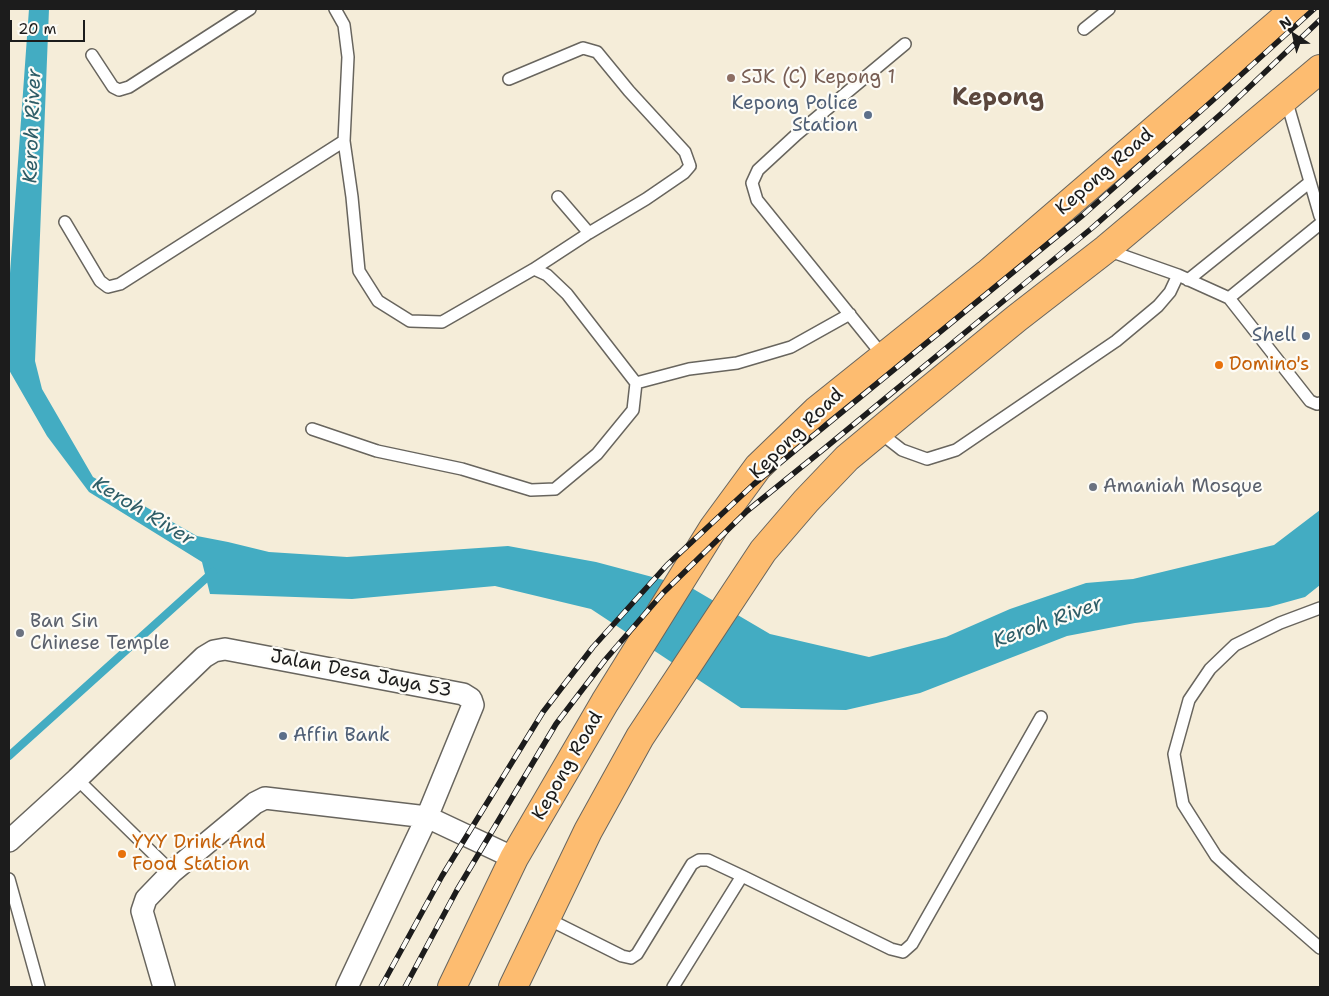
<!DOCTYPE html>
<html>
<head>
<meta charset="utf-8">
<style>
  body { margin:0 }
  #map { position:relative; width:1329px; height:996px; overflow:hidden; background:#f5edd9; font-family:"Shantell Sans",sans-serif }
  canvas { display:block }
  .frame { position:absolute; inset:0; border:10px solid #1c1c1c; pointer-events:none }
  .north { position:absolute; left:1269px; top:10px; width:50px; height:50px; -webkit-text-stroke:4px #fdfcf7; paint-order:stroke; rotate:325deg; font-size:14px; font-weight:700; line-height:20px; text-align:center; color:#1c1c1c }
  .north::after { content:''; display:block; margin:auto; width:18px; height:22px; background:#1c1c1c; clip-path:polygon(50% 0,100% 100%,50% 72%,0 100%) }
  .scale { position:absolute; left:10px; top:20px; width:75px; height:22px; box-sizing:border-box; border:2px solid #1c1c1c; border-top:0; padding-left:6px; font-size:15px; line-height:18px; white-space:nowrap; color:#1c1c1c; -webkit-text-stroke:4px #fdfcf7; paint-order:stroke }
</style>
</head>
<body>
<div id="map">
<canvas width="1329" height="996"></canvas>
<div class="frame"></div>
<div class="north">N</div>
<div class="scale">20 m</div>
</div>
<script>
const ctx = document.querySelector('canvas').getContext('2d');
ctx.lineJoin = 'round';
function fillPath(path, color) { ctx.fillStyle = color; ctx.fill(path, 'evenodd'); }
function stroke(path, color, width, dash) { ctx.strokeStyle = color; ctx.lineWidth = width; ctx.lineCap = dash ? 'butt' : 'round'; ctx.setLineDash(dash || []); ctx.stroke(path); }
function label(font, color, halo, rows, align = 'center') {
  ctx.font = font + ' "Shantell Sans",sans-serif'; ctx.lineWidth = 4.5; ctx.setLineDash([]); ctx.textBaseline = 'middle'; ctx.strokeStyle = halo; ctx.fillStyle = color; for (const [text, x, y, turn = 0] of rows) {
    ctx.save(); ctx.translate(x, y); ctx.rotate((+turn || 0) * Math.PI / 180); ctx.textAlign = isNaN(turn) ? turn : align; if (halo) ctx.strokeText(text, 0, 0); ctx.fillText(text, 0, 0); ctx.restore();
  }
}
const water = new Path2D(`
  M29,9H49L35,361L42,389L93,477L197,536L228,542L269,552L347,557L508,546L596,562L690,587L770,634L869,657L946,637L1010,609L1086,583L1133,579L1274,545L1320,510V585L1305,597L1269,607L1135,623L1067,636L920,693L846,710L741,708L591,609L495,586L352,599L210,594L202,562L89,492L47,436L9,370V287Z`);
const stream = new Path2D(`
  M9,756L213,572`);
const lane = new Path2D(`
  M335,9L344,25L348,57L344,141L352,197L359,271L378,301L410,321L442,322L534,269L547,275L567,294L636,383L689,369L737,363L791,347L850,314
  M1084,29L1109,9
  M92,55L113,87L119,90L129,87L250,9
  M509,79L583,48L597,52L629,91L685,152L690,166L684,173L646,199L589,233L534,269
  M1286,99L1320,216
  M558,197L589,233
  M65,222L100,281L108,287L120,284L344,141
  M1107,250L1178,275L1229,298L1320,224
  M1188,280L1310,182
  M1229,298L1310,401L1317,404L1320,403
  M884,357L757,200L752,183L758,170L797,134L905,44
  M312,429L377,451L462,469L531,490L555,489L597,454L633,410L636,383
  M879,432L902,450L927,459L956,450L1116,341L1158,306L1170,292L1178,275
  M1320,608L1280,623L1235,645L1210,669L1189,700L1174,754L1183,804L1216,856L1242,880L1320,948
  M77,779L172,872
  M9,879L39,987
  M546,918L622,956L631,958L637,954L692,864L699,860H708L742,876
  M673,987L742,876L891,949L903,952L912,944L1041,717`);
const street = new Path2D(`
  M9,841L77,779L204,657L214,651L225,649L463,694L471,699L473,705L427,817L347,987
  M164,987L142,911L146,899L172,872L255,803L265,798L427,817L514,858`);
const primary = new Path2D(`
  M452,987L514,858L605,702L714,527L758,467L816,411L987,274L1295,9
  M513,987L588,831L640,737L763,551L806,501L847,458L918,399L1017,318L1106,249L1320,69`);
const rail = new Path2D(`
  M381,987L442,876L543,712L593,647L667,565L754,484L1083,215L1212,101L1314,9
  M405,987L457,890L556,724L605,660L663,593L747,511L825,448L1092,228L1222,113L1320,20`);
const markers = [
  [731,78,5,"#8d6e63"],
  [868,115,5,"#5c6f8a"],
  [1306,336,5,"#5c6f8a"],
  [1219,365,5,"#e8710a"],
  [1093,487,5,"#6b7280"],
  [20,633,5,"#6b7280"],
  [283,736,5,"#5c6f8a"],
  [122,854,5,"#e8710a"]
];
const educationNames = [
  ["SJK (C) Kepong 1",741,78]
];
const serviceNames = [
  ["Kepong Police",858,104],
  ["Station",858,126],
  ["Shell",1296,336],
  ["Affin Bank",293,736,"left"]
];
const streetNames = [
  ["Kepong Road",1105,172,-41],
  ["Kepong Road",797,434,-44],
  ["Jalan Desa Jaya 53",361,674,11],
  ["Kepong Road",568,766,-60]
];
const foodNames = [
  ["Domino's",1229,365],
  ["YYY Drink And",132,843],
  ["Food Station",132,865]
];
const worshipNames = [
  ["Amaniah Mosque",1103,487],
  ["Ban Sin",30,622],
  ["Chinese Temple",30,644]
];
const waterNames = [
  ["Keroh River",33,126,-88],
  ["Keroh River",143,512,31],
  ["Keroh River",1048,623,-20]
];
const districtNames = [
  ["Kepong",998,99]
];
fillPath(water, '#43acc2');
stroke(stream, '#43acc2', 8);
stroke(lane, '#68655e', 14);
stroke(street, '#68655e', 24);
stroke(primary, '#68655e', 30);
stroke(lane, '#fff', 11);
stroke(street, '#fff', 21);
stroke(primary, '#fdbc70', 28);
stroke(rail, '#1c1c1c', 5.5);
stroke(rail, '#fdfcf7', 4, [11]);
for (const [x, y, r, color] of markers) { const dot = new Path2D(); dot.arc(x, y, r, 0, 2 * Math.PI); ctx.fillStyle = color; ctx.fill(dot); stroke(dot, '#fdfcf7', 2); }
label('19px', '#785e54', '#fdfcf7', educationNames, 'left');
label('19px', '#4e5e75', '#fdfcf7', serviceNames, 'right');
label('19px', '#1c1c1c', '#fdfcf7', streetNames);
label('19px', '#c56008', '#fdfcf7', foodNames, 'left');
label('19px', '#5b616d', '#fdfcf7', worshipNames, 'left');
label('italic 20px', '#2e5d67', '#fdfcf7', waterNames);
label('bold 24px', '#5b473d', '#fdfcf7', districtNames);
</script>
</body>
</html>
